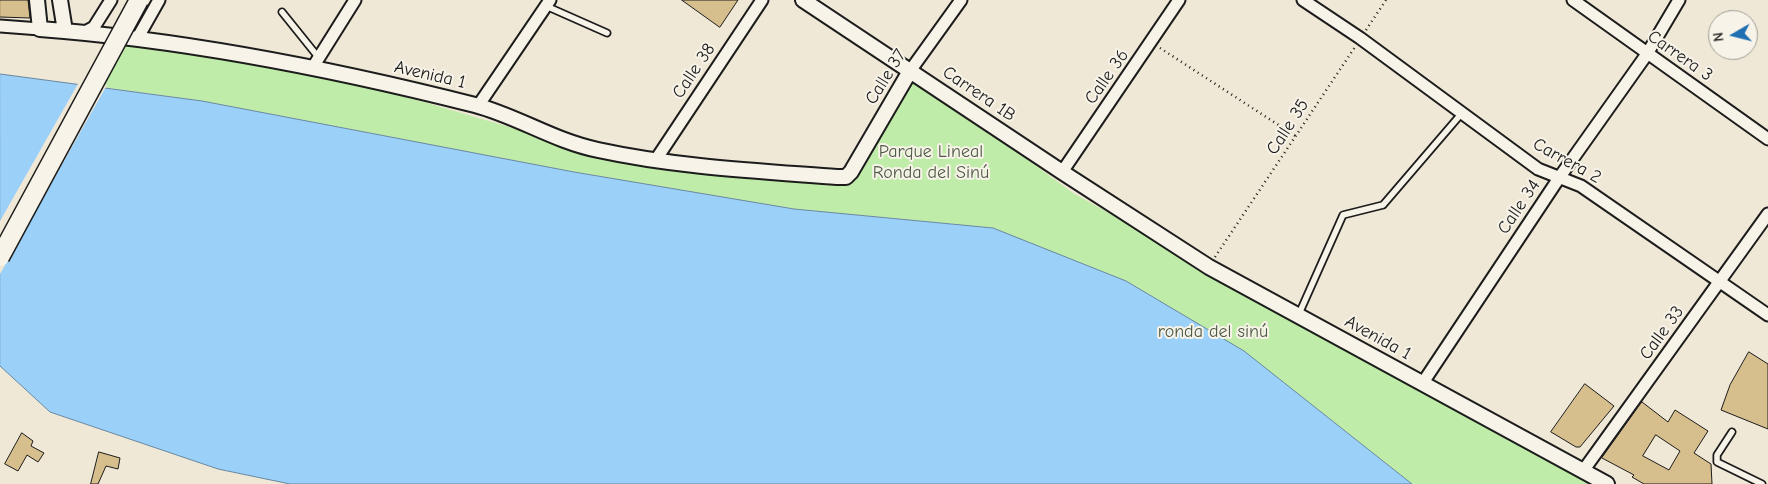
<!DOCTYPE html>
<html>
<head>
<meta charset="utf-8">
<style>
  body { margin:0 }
  #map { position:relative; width:1768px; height:484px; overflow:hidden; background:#f0e8d6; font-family:"Comic Neue",sans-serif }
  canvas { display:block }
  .north { position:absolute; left:1708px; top:10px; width:50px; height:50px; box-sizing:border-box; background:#f7f3e8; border:1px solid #9f9d96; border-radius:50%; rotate:262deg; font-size:14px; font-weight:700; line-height:20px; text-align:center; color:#1c1c1c }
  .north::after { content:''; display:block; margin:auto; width:18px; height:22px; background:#1f6fb2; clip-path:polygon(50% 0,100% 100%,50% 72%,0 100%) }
</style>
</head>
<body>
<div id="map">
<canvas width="1768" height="484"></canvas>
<div class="north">N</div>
</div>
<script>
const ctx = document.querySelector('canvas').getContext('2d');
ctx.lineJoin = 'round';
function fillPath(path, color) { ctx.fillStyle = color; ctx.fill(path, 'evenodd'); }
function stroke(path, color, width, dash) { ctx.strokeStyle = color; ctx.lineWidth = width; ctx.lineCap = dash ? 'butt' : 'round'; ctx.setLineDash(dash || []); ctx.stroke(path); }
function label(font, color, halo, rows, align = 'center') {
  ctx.font = font + ' "Comic Neue",sans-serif'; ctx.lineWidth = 4; ctx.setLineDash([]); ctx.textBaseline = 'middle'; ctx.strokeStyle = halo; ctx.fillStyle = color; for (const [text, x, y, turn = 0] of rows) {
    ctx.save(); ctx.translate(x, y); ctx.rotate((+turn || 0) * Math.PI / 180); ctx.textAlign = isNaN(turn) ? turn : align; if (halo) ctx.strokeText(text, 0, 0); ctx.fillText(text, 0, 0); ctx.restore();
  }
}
const green = new Path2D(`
  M119,44L314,70L578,147L845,180L911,74L1073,193L1421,386L1605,484H1412L1312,405L993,228L794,209L574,172L202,101L94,86Z`);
const water = new Path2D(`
  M0,74L202,101L574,172L794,209L993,228L1126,281L1244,351L1412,484H290L218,469L50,412L0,366Z`);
const pier = new Path2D(`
  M79,82L107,85L0,274V221Z`);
const building = new Path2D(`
  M0,0H28L30,18L0,17Z
  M682,0H738L720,27Z
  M1749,352L1768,364V429L1721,410L1730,385Z
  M1585,384L1614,406L1580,447H1576L1551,432Z
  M1642,402L1668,422L1675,410L1708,431L1694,453L1711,464L1712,484H1644L1632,477L1634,475L1602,458ZM1656,435L1680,451L1669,470L1643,456Z
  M22,433L33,441L31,446L44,453L38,462L27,455L18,471L5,464Z
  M99,452L120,458L118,469L106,466L98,484H91Z`);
const path = new Path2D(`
  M1366,30L1386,0
  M1160,48L1297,137
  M1215,257L1355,47`);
const service = new Path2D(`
  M546,6L607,33
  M282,12L319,58
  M1298,316L1343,215L1383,205L1462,113
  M1732,432L1717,455V462L1762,484`);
const minor = new Path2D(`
  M1303,0L1360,38L1538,169L1581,186L1768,315
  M1573,0L1768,139
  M0,26L40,29
  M83,33L94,27L111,0
  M137,39L159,0
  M313,67L355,0
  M910,71L961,0
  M478,106L550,0
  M655,161L762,0
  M1062,172L1179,0
  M1422,384L1559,178L1647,54L1679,0
  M1583,471L1768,214`);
const tertiary = new Path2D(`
  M37,0L40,29C187,40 333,69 475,105C517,116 554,141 598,150C676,167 758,171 837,177H846L851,172L910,71
  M60,0L65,31
  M803,0L1062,172L1209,267L1607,484`);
const primaryBridge = new Path2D(`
  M0,257L139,0`);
const streetNames = [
  ["Carrera 3",1680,56,35],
  ["Calle 38",694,71,-56],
  ["Avenida 1",430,75,13],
  ["Calle 37",886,77,-58],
  ["Calle 36",1107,77,-55],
  ["Carrera 1B",979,94,34],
  ["Calle 35",1288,127,-57],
  ["Carrera 2",1567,161,29],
  ["Calle 34",1519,207,-56],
  ["Calle 33",1662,333,-54],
  ["Avenida 1",1378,338,29]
];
const parkNames = [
  ["Parque Lineal",931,152],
  ["Ronda del Sinú",931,173],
  ["ronda del sinú",1213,332]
];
fillPath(green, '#c0eca9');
fillPath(water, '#9bd0f9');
stroke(water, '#6888a1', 1);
fillPath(pier, '#f0e8d6');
fillPath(building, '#d6be8d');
stroke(building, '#1c1c1c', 1);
stroke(service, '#1c1c1c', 9);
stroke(minor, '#1c1c1c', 15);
stroke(tertiary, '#1c1c1c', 18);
stroke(path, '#1c1c1c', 2.5, [1, 4]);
stroke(service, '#f7f3e8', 5.5);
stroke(minor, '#f7f3e8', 11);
stroke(tertiary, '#f7f3e8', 14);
stroke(primaryBridge, '#1c1c1c', 21, []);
stroke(primaryBridge, '#f7f3e8', 18);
label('18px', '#1c1c1c', '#f7f3e8', streetNames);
label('18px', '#4d5a46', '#f7f3e8', parkNames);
</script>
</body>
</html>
